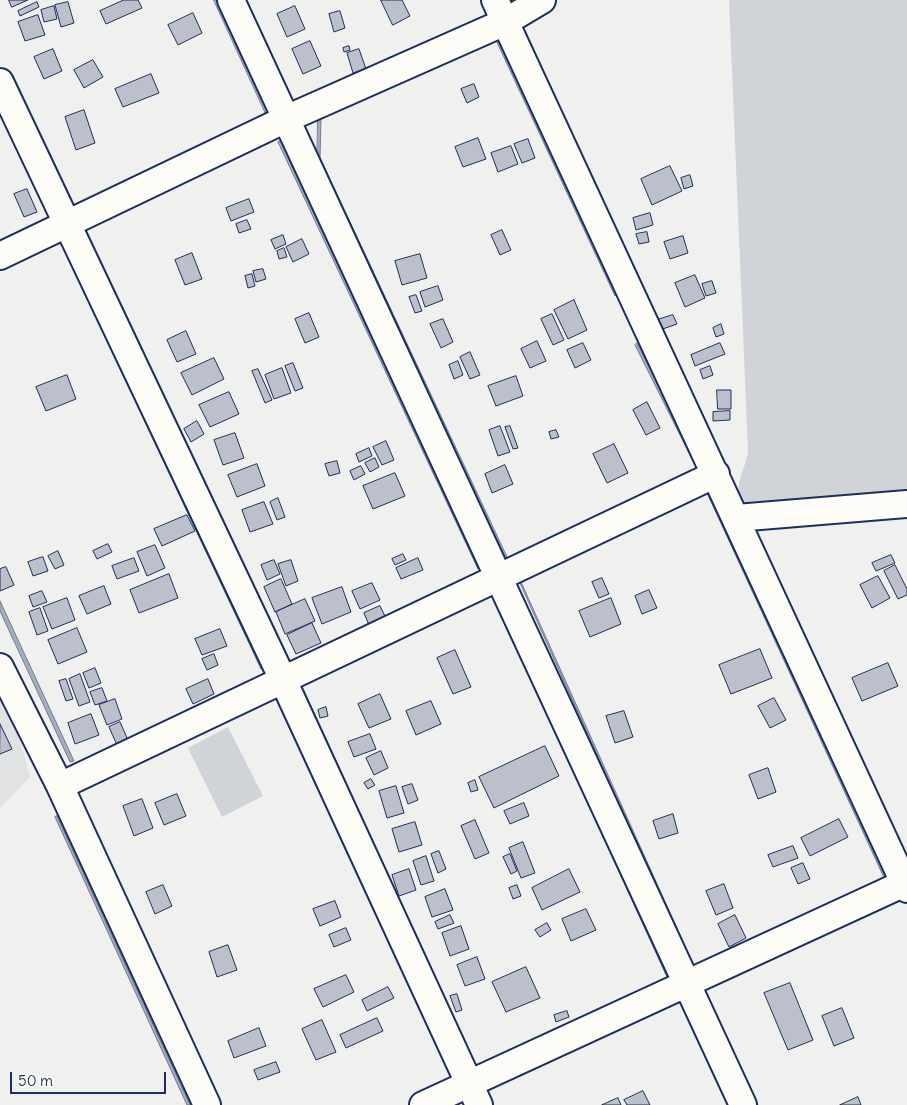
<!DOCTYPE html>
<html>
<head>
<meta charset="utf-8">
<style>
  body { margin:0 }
  #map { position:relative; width:907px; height:1105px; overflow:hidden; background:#f0f0ee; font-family:Delius,sans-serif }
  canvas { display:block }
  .scale { position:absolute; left:10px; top:1072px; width:156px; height:22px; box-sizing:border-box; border:2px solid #1b2f5e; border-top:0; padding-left:6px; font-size:15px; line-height:18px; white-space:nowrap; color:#1b2f5e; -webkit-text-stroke:4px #fdfcf7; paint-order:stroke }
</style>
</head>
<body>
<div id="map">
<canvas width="907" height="1105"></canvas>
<div class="scale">50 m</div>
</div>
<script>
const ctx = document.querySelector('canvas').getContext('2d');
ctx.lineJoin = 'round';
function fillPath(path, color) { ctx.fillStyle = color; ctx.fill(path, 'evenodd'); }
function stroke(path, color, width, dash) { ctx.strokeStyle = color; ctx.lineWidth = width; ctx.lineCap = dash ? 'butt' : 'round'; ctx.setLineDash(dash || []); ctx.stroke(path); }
const built = new Path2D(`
  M0,692L9,702L30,777L0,808Z`);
const green = new Path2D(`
  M729,0H907V500L744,505C731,485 746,471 748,451Z
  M228,727L263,796L222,817L188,748Z`);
const water = new Path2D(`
  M214,0H218L271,114L267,116Z
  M499,36L617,294L615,296L495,38Z
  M318,118H321L320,158L508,559L506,560L317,160Z
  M282,140L482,568L478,569L278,142Z
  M66,245L263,668L261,669L63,247Z
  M637,343L698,463L695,465L635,345Z
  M710,492L889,881L886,882L707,493Z
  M521,582L694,966L692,967L520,583Z
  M494,596L671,979L481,1065L667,978Z
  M0,601L74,761L70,762L0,611Z
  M302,687L476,1067L475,1068L301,689Z
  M57,816L190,1105H187L55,817Z
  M702,984L758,1105H756Z`);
const building = new Path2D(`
  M9,0H28L12,7Z
  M124,0H138L142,8L106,24L100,11Z
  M381,0H402L410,16L393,25Z
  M37,2L39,7L20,16L18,11Z
  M68,2L74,23L61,27L55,5Z
  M54,6L57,19L44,22L41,10Z
  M295,6L305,29L287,37L277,14Z
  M340,11L345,28L334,32L329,14Z
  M193,13L202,33L178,45L168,25Z
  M38,15L45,35L25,41L18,22Z
  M310,41L321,66L303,74L292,49Z
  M349,46L350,50L344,52L343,48Z
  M53,49L62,71L44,79L34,57Z
  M359,49L366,69L353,73L347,53Z
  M93,60L103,77L84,88L74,70Z
  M151,74L159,93L123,107L115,89Z
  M474,84L479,97L467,103L461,89Z
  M84,110L95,143L76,150L65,117Z
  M478,138L486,159L463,167L455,147Z
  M528,139L535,158L522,163L514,144Z
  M511,146L518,164L498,172L491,153Z
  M670,166L682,191L652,205L641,179Z
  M690,175L693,186L684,189L681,178Z
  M27,189L37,212L24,217L14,194Z
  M249,199L254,212L231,221L226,208Z
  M650,213L653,225L636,230L633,218Z
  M247,220L251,229L239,233L236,224Z
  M502,230L511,250L500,255L491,235Z
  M647,232L649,242L639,244L636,234Z
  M283,235L286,244L275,249L271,240Z
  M683,236L688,253L670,259L664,242Z
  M302,239L309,254L293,262L286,247Z
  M284,248L287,257L279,259L277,251Z
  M192,253L202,279L185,285L175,260Z
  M420,254L427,278L402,285L395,261Z
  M263,269L266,279L256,282L253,271Z
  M252,274L255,286L248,288L245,276Z
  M695,275L705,298L685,307L675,283Z
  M712,281L716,293L706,296L702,284Z
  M438,286L443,300L425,307L420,292Z
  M416,295L422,311L415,313L409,297Z
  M574,300L587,330L568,339L554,310Z
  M309,313L319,337L305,343L295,319Z
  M552,314L564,340L553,345L541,319Z
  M673,315L677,324L657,331L654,321Z
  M443,319L453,342L441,348L430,324Z
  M721,324L724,334L716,337L713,328Z
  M186,331L196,354L177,362L167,340Z
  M537,341L546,361L530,368L521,349Z
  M583,343L591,360L575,368L567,350Z
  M720,343L725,354L695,366L691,355Z
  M470,352L480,375L470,379L460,357Z
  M214,358L224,379L192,395L181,373Z
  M458,361L463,375L454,379L449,365Z
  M293,363L303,388L295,391L285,366Z
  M710,366L713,375L703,379L700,370Z
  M282,368L291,393L274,399L265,375Z
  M258,369L272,400L265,403L252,371Z
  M67,375L76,399L46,411L36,387Z
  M516,376L523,396L496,406L488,386Z
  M717,390H731V409H718Z
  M229,392L239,414L210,427L199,405Z
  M647,402L660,428L646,435L633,410Z
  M730,411V420L713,421V412Z
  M197,421L204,434L191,442L184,429Z
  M500,426L510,452L498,456L489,430Z
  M510,426L518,448L513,449L505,427Z
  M556,430L559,437L551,439L549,432Z
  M235,433L244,458L223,465L214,440Z
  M386,441L394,460L382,465L373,447Z
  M614,444L628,473L607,483L593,454Z
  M369,448L372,456L359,462L356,454Z
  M375,458L379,467L370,472L365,463Z
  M337,461L340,473L329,476L325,464Z
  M257,464L265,486L237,497L228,475Z
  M505,465L513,484L492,493L485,474Z
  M361,466L365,474L354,480L350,471Z
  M395,473L405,496L373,509L363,486Z
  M278,498L285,517L277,520L270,502Z
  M264,502L273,524L250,532L242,510Z
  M187,515L195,531L162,546L154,529Z
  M108,544L112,552L97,559L93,551Z
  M155,545L165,568L147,576L137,552Z
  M58,551L64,565L55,569L48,556Z
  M403,554L406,560L395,565L392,559Z
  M891,555L895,563L876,571L872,563Z
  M43,557L48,571L33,576L28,562Z
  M134,558L139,571L117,579L112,566Z
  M418,558L423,570L401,579L396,568Z
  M274,560L280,574L267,580L261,565Z
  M291,560L298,581L286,586L278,564Z
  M895,565L907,589V595L898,599L884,571Z
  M6,567L14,585L0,591V569Z
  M169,574L178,598L139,613L130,590Z
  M878,576L890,598L872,608L860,585Z
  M602,578L609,594L599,598L592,582Z
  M281,579L292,604L275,612L264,587Z
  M372,583L380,600L360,609L352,591Z
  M104,586L111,604L87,614L79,596Z
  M342,587L351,612L322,624L312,598Z
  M649,590L657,608L642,614L635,596Z
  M42,591L47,602L33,607L29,596Z
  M67,598L75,620L52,629L43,607Z
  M611,598L621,624L590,637L579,611Z
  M305,599L315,621L285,634L276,612Z
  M380,606L386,618L369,625L364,613Z
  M40,608L48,631L37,635L29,612Z
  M312,623L321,643L296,654L287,635Z
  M77,628L87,652L58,664L48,640Z
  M220,629L227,646L202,655L195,639Z
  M760,649L772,678L731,694L719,665Z
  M455,650L471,687L453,694L437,658Z
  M214,654L218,665L207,670L202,659Z
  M888,663L898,686L862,701L852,678Z
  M95,668L101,683L89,688L83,673Z
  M80,674L90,702L79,706L69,679Z
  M66,679L73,699L66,701L59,681Z
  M208,679L214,694L193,704L186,689Z
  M102,688L107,701L95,705L90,692Z
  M380,694L391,719L369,728L358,704Z
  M774,698L786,720L770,728L758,706Z
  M115,699L122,719L107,725L99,705Z
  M431,701L441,724L416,735L406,711Z
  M326,707L328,716L320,718L318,710Z
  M624,711L633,737L615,743L606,716Z
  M91,714L99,735L75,744L68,723Z
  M120,722L128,740L117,745L109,727Z
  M0,724L12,749L0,754Z
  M370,734L376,749L354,757L348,742Z
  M545,746L559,776L494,808L479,777Z
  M381,751L388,768L374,775L366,758Z
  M768,768L776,792L758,799L749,775Z
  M371,779L375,785L368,789L364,783Z
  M475,780L478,790L471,792L468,783Z
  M412,784L418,800L408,804L402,787Z
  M396,786L404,813L387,818L379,791Z
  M177,794L186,816L164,825L155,803Z
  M142,799L153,828L134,836L123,806Z
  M524,803L529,816L510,824L504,811Z
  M673,814L678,833L659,839L653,821Z
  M839,819L848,837L810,856L801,838Z
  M475,820L489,853L475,859L461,826Z
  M415,822L422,845L399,852L392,829Z
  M523,842L535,873L521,878L509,848Z
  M793,846L798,858L773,867L768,855Z
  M439,851L446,869L438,873L431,854Z
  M510,854L517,871L511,874L503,857Z
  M426,856L434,881L421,885L413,861Z
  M803,863L810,879L798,884L791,868Z
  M409,869L416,890L399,896L392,875Z
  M569,869L580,892L542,910L532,888Z
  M724,884L733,908L716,915L706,891Z
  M163,885L172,906L155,914L146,892Z
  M517,885L521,896L513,899L509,888Z
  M445,889L453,910L432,917L425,897Z
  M335,901L341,917L320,926L313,909Z
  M586,909L596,930L571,941L562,919Z
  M450,915L454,923L438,929L435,922Z
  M735,915L746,938L729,947L718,924Z
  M547,923L551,930L540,937L535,930Z
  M461,926L469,949L450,956L442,933Z
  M346,928L351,940L334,947L329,935Z
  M228,945L237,970L217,977L209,952Z
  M477,957L485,979L465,986L457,965Z
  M526,967L540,998L506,1012L492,982Z
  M346,975L354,992L323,1007L314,989Z
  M790,983L813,1040L788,1050L764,993Z
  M388,987L394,998L367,1011L362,1000Z
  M457,994L462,1010L456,1012L450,996Z
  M842,1008L854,1038L834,1046L822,1016Z
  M567,1011L569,1017L556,1022L554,1015Z
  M377,1018L383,1031L346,1048L340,1035Z
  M322,1020L336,1052L316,1060L302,1029Z
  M259,1028L266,1046L234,1058L228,1041Z
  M276,1062L280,1072L258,1080L254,1070Z
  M643,1091L650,1105H627L624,1100Z
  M858,1097L861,1105H840Z
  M618,1098L621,1105H602Z`);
const minor = new Path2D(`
  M231,0L743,1105
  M495,0L907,889
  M0,82L277,667L479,1105
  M0,256L286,119L505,22L542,0
  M736,518L907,504
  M0,667L60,786L207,1105
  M60,786L716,474
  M423,1105L907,882`);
fillPath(built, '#e0e2e3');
fillPath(green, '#d0d3d8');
fillPath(water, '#a7adbd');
stroke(water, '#6f7b97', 1);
fillPath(building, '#bbc0ca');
stroke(building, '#1b2f5e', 1);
stroke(minor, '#1b2f5e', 30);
stroke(minor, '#fdfcf7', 26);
</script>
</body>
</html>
